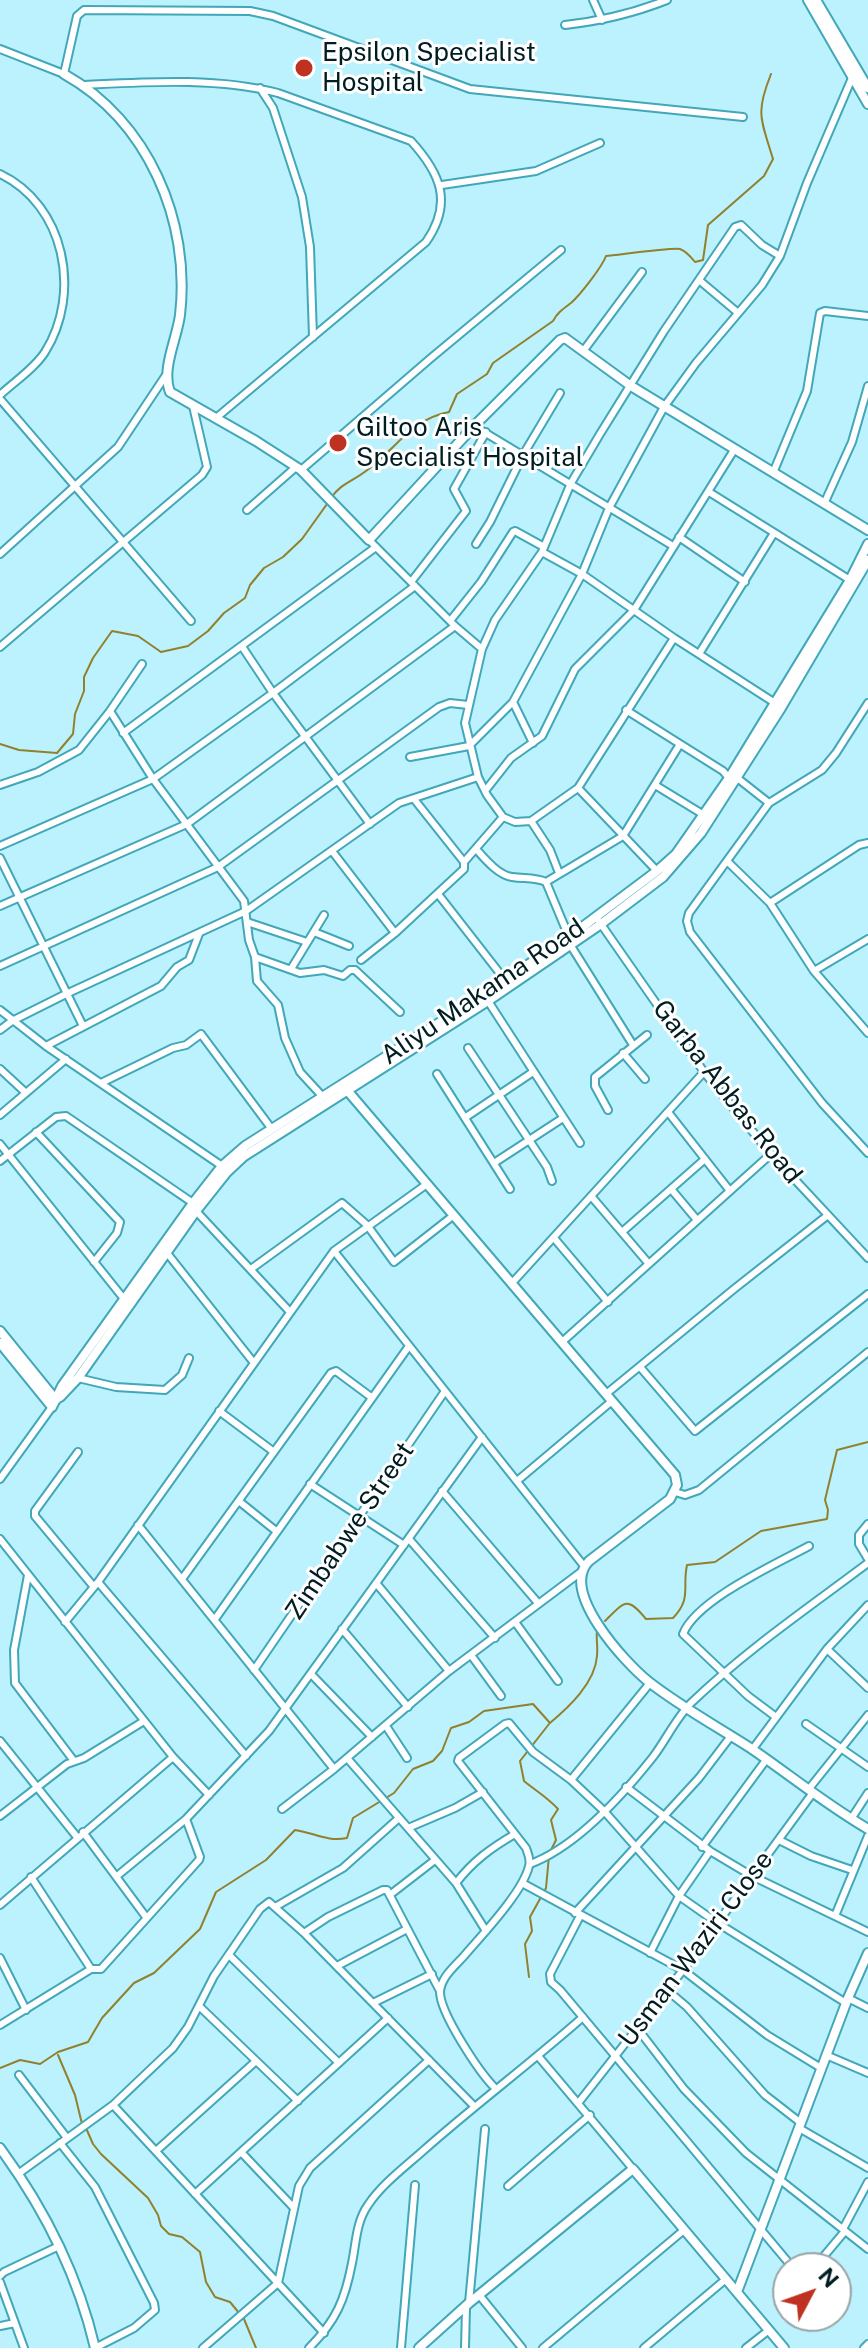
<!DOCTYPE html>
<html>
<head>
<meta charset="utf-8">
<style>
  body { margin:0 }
  #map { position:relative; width:868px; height:2348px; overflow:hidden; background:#bbf2fd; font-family:"Public Sans",sans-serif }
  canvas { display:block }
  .north { position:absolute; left:772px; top:2252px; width:80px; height:80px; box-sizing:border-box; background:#fff; border:2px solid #99a5a7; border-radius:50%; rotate:49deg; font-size:22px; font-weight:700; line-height:32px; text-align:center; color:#001d22 }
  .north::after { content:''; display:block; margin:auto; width:28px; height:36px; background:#bf3221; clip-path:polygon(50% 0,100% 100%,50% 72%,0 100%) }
</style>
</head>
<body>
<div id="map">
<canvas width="868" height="2348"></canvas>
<div class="north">N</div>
</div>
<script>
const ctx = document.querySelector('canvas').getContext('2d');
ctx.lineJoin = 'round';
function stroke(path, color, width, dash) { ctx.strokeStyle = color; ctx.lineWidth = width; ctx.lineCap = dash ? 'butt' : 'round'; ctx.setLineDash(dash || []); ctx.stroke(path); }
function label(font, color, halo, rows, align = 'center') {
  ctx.font = font + ' "Public Sans",sans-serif'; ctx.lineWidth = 6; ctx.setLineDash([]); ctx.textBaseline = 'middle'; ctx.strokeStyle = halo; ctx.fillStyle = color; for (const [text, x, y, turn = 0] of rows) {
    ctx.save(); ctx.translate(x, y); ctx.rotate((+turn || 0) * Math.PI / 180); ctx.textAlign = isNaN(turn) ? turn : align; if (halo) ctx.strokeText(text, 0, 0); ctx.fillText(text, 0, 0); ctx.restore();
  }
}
const stream = new Path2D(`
  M331,498C340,484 353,481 366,471C395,450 411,419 449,412L457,394L487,374L493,363L553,321C558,312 563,309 571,303C580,295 602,267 606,256C618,255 674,247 680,249C686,251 691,257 695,262L703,260L708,225L764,176L773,159C761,119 755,114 771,74
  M0,744L19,750L57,753L73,734L75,714L84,691V677L93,658L112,631L138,636L161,652L188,646L208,631L224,613L245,598L250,585L264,568L283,557L302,539L327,504
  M605,1621C625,1601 627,1596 646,1619L673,1618C692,1598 682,1588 687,1565L715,1562L761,1531L827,1519L828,1510L825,1500L837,1450L868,1442
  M549,1724L520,1761L524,1781C536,1791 547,1797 558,1809L551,1820L556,1840L551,1850
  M529,1977L525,1944L532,1931L530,1917L546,1888L549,1856
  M58,2055L75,2095L82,2124
  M0,2068L20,2060L40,2064L58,2052L88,2042L102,2018L134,1983L154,1973L200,1929L216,1892L266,1860L295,1830C315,1833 327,1842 347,1838L353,1818L394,1793L413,1769L433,1761L442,1751L451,1728L469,1722L484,1711L533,1704L550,1723C569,1707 595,1683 597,1656C598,1647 596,1639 597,1630
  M86,2128L93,2144L101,2154L148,2198L158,2215L161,2226L169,2234L182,2237L200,2252L206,2282L215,2297L230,2302L244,2319L256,2348`);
const minor = new Path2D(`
  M593,0L602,20
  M565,25C601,21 634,13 667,0
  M0,49L64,74L77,16L84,10L250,11L273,16L470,89L743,117
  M82,85C147,82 215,77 278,93L411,141C441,174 453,203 426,242L216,418
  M260,88L273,108L302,197L310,247L313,337
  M0,174C65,205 82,293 45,352C35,368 14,382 0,395
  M442,185L536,171L600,143
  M699,280L737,312
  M584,350L642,272
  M0,399L191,621
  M474,426L673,546
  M301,470L431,358L561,250
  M773,473L807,391L820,313L825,311L868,316
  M709,492L850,580
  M824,504L852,442L868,386
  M247,510L296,467
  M679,537L745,582
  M369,540L455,626L482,649
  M476,544L490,522L523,455L560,393
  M542,552L582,574L674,638L775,703
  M0,554L118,447L166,375
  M411,582L466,511L454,489L486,432
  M450,621L481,582L513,532L515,531L544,547
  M674,638L578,788L531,821L515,822L503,817L487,795L478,777L465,723L482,649L495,620L542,552L571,483L600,434L664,331L735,227L741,225L762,245L780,256
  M0,647L202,475L207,467L193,406
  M243,648L273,693L370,824
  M699,654L774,533
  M513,702L533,743
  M868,703L836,753L822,770L769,803L689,913L687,921L690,932L822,1103L868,1153
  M626,710L723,771L729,778
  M110,711L153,779L244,901L249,940L255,957L257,981L278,1005L285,1038L300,1072L323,1097
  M123,733L376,547
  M410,757L469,746L513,702L582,574L609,508L664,407L696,363L762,285L780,256L807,183L852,78
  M736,777L769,803
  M0,785L38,772L79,750L110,711L142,664
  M655,785L704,815
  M578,788L657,871
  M485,791L511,758L542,736L575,669L634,610L734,450
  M531,821L550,850L559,873
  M0,846L153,779L273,693L415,586
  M476,849C485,859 498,875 512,877C525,879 534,877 546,882
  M332,851L395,933
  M0,858L83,1026
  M464,862L503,817
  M728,862L770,903L814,971L868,1033
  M546,882L623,836L680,744
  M546,882L569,937
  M438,894L505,980
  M770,903L859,845L868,843
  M0,906L187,824L455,626
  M596,917L704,1072L771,1154L868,1258
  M247,922L307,942
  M314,932L349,946
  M571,946L633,1045
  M255,957L300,973L324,970L343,976L350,970H355L400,1012
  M361,960L395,933L464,869V862L414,799
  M0,966L218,867L439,707L450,703L468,705
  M291,969L324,915
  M814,971L868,939
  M488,1001L580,1143
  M0,1010L46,1046L222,1166
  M0,1030L12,1021L66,994L246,911L399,803L478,777
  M46,1046L161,986L177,967L189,960L199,934
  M468,1048L547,1167L552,1181
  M623,1053L645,1079
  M0,1069L26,1093
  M437,1074L510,1189
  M101,1083L173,1048L186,1045L201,1034L271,1128
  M608,1110L595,1086V1077L647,1035
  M668,1112L730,1191
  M0,1115L66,1059
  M466,1117L533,1072
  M36,1132L120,1222L117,1233L94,1262
  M0,1144L124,1299
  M0,1161L56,1117L66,1116L193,1203
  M494,1163L563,1118
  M671,1189L697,1220
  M591,1196L649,1264
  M196,1211L290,1312
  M622,1232L705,1159
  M554,1238L608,1302
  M334,1251L584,1566
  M167,1253L254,1363
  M251,1269L342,1203L367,1225L394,1262L454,1215
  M512,1283L704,1072
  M562,1342L771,1154
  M640,1367L695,1431L868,1294
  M78,1378L116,1387L165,1390L182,1375L189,1358
  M606,1394L734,1289L828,1215
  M219,1411L274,1452
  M78,1452L35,1511V1516L94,1587
  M0,1479L52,1407
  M517,1481L612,1401
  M310,1484L404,1545
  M442,1491L538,1603
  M675,1492L685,1495L699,1490L868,1352
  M240,1502L276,1531
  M868,1524L859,1535V1544L868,1559
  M138,1525L334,1769
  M0,1539L173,1757L209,1795
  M409,1539L495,1638
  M28,1575L14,1650L15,1683L74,1761
  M182,1579L331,1373L336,1371L371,1397
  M98,1582L246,1756
  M376,1583L449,1671
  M215,1619L409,1346
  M65,1622L98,1582L334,1251L427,1184
  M515,1622L558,1681
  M342,1629L408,1707
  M827,1649L868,1688
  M471,1655L501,1696
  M254,1670L445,1391
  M311,1674L372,1737
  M776,1717L748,1696L683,1634C696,1600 776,1564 809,1546
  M806,1724L868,1767
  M386,1726L407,1758
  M0,1741L77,1837
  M752,1750L827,1649L868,1605
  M347,1758L456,1883L486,1931
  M571,1780L650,1683
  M626,1787L710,1851L752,1876L868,1932
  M808,1790L868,1715
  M282,1809L334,1769L449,1671L581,1572
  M0,1816L67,1764L84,1758L144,1721
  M851,1819L868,1793
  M408,1828L455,1808L483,1792
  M83,1832L146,1917
  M779,1840L811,1856L852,1870
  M702,1847L766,1760
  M530,1864C576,1847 622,1796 653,1757C666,1740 676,1718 691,1703C745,1651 808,1608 868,1563
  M117,1876L186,1819L269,1731L482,1437
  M31,1877L91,1969H101L199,1860L200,1857L186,1819
  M456,1883C473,1861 491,1848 515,1834
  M522,1883L683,1970L767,2035L821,2068
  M391,1894L435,1860
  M0,1905L173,1757
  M275,1907L343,1868L399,1818
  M575,1913L699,1778L731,1736
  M580,1916L550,1974L551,1982L560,1990L793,2268
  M835,1916L868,1836
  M304,1933L328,1917L383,1890H387L440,1991
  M650,1953L679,1896L710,1851
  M229,1955L339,2063
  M0,1958L26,2010
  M337,1966L407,1929
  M667,1990L687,2007L765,2095L801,2123
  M848,1998L868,2008
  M373,2003L432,1974
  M199,2006L298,2101
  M0,2025L91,1969
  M637,2028L684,2089L746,2153L868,2249
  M826,2055L868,2073
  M538,2056L633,2169
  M19,2075L67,2138
  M495,2088C479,2072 440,2013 440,1992C441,1977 455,1966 464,1956C482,1935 523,1892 529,1866C531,1860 528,1854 526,1848L458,1761L459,1758L505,1724L509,1723L533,1752L571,1780L604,1811L679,1896L716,1922L846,2003
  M579,2102L683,1970L812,1794
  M113,2105L324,2333
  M799,2128L868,2168
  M60,2143L95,2187L154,2303L155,2310L134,2328L95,2348
  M156,2151L256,2061
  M241,2152L294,2208
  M18,2174L113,2105L173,2048L188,2027L214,1976L260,1909L269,1902L304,1933L474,2106
  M508,2186L590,2115
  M195,2194L388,2018
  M843,2229L868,2182
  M814,2268L845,2231
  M0,2276L4,2272L59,2246
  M0,2282L24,2348
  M480,2296L522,2348
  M469,2303L485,2129
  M0,2326L15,2323
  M203,2348L278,2283L299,2186L310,2168L429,2060
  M309,2348C336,2321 345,2300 352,2263C356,2244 356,2222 368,2205C382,2184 405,2167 424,2150C476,2104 531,2063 583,2017
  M401,2348L415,2185
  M465,2348L466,2307
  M543,2348L684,2230
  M644,2348L726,2279
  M746,2348L769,2330
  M864,2348L868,2344`);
const tertiary = new Path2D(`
  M808,0L868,104
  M816,0L868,88
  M64,74C148,121 191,221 180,315C177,339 161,369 170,392L256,441L301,470L369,540L474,426L560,340L565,338L631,386L868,530
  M346,1089L675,1475L677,1485L670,1499L589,1561C559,1591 625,1663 649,1682C681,1707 718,1727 752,1749C791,1776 827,1805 868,1829
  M0,1331L56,1400
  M0,1343L52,1407L62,1386L193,1203L222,1166L245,1146L483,995L569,937L657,871L676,854L729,778L850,580L868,544
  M60,1397L78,1378L196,1211L227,1172L243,1157L488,1001L601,924L663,877L701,833L781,708L868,560
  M0,2148C44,2208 78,2275 95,2348
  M737,2292L848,1998L868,1953
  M419,2348L469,2303L633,2169L784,2348`);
const markers = [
  [304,68,10,"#bf3221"],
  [338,443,10,"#bf3221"]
];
const poiNames = [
  ["Epsilon Specialist",322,53],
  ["Hospital",322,83],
  ["Giltoo Aris",356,428],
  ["Specialist Hospital",356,458]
];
const streetNames = [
  ["Aliyu Makama Road",483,992,-34],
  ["Garba Abbas Road",727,1092,52],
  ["Zimbabwe Street",350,1531,-56],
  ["Usman Waziri Close",696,1949,-53]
];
stroke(stream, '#92802d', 2);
stroke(minor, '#41a7b9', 10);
stroke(tertiary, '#41a7b9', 12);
stroke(minor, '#fff', 6);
stroke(tertiary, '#fff', 8);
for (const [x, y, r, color] of markers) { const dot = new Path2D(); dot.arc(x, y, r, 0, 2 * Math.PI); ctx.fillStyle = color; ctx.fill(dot); stroke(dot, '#fff', 3); }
label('26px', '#001d22', '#fff', poiNames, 'left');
label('26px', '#001d22', '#fff', streetNames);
</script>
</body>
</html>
